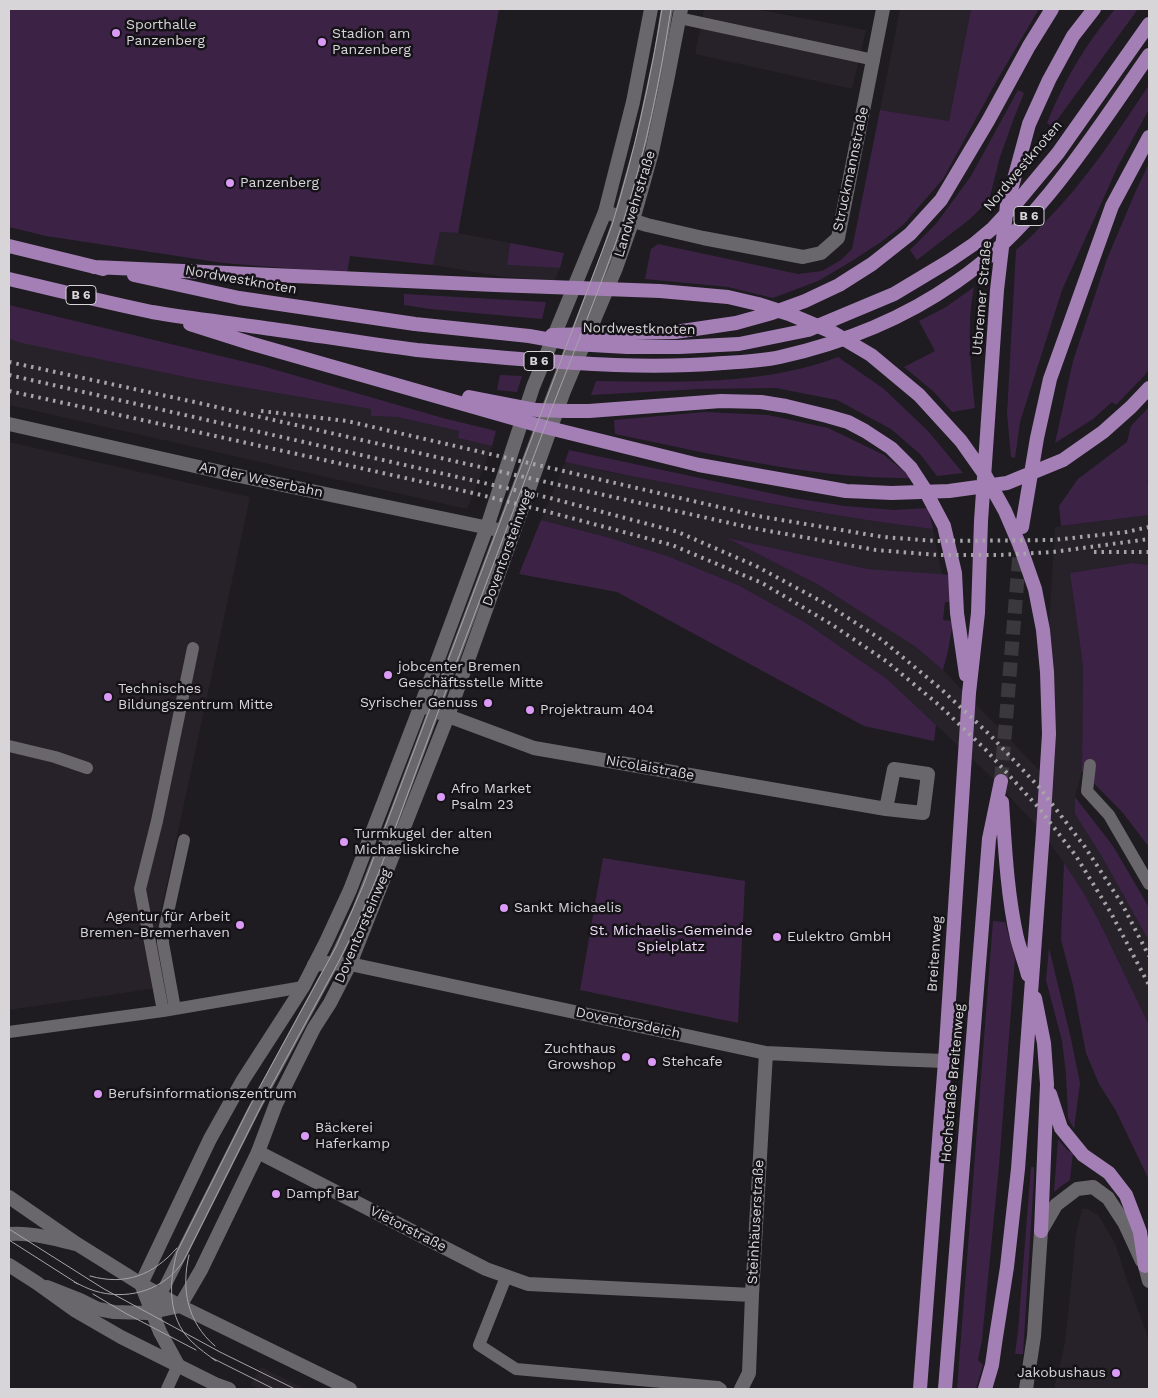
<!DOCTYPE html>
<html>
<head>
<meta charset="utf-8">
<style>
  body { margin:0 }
  #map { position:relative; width:1158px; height:1398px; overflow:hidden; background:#1e1c20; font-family:"Work Sans",sans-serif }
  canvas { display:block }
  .frame { position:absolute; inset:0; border:10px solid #d7d5d8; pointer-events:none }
</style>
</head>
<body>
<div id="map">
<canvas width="1158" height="1398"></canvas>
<div class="frame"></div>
</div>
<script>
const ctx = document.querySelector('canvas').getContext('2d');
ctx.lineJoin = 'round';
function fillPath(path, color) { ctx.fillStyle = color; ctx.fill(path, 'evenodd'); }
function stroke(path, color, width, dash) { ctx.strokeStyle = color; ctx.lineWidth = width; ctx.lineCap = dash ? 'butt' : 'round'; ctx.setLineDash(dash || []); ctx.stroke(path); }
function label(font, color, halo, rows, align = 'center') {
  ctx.font = font + ' "Work Sans",sans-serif'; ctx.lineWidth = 5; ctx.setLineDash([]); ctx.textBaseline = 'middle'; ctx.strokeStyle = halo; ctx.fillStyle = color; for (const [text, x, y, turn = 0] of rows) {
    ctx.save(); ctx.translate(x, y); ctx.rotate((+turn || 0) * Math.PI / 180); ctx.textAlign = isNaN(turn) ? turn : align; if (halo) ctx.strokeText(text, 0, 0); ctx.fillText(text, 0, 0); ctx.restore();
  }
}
const built = new Path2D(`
  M704,9H755L866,30L852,89L695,54Z
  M900,9H971L949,121L880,110Z
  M440,232L458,233L510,243L507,265L560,268L554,282L498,276L433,265Z
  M9,339L195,379L371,409V416L397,417L459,431L458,438L492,446L467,509L9,405Z
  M9,442L250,497L156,934L164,987L9,1010Z
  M565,462L608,472L649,479L797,509L901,525L933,529L942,575L868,569L730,539L819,585L917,647L943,670L1040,771L1055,527L1149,515V565L1132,563L1070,573L1083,666L1082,771L1075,797V814L1101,855L1149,941V1025L1099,921L1083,892L1064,863L1037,826L989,775L887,679L806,623L738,585L670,557L610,538L541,520Z
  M1082,1209H1088L1098,1215L1115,1243L1127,1280L1146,1331L1149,1345V1389H1054L1065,1343L1076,1234Z
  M261,1367L305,1389H259L250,1385Z`);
const green = new Path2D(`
  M9,9H499L458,233L440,232L433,265L350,256L347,273L223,263L46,236L9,227Z
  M971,9H1039L996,82L943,179L903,225L881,242L852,261L818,281L773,298L728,287L645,279L651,249L658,244L798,274L822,271L841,260L852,249L880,110L949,121Z
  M1115,9H1138L1052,127L1047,123C1064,80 1086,44 1115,9Z
  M1149,85V109L1118,166L1062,290L1020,422L1015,458L1011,457L1007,414L1016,250C1026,241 1035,233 1044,223C1085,182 1117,133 1149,85Z
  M1018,90L1024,93L1014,118L1000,157L989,200L970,219L917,260L910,250L936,224L971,176Z
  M1149,163V369L1144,376L1116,405L1112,402L1093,419L1055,443L1073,361L1107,259L1135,193Z
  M510,243L564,253L560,268L507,265Z
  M974,287C966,328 971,368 975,408L952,412L934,392L904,367L935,351L919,321L946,307Z
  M404,294L546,302L542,319L430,309L404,305Z
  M9,305L262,366L443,418L496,431L492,446L458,438L459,431L397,417L371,416V409L195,379L22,343L9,339Z
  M838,357L884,389L928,431L963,473L937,476L920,454L891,429L837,400L776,388L700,389L591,395L596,381C676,382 762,386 838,357Z
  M500,375L522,376L517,392L497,390Z
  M1149,407V479L1147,481L1149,485V515L1061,526L1059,506L1078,479L1127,442L1131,426Z
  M705,412L768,415L828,428L884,455L912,478C812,479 713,454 615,434L614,420Z
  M569,450L793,498L845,506L894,510L928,508L933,529C849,519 766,503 683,486C644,478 604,471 565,462Z
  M541,520L610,538L670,557L738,585L806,623L887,679L936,725L934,741L864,726L617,592L519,574Z
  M727,538L868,569L952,575L954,602H945L943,620L953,621L948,651L943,670L916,647L819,585Z
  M1132,563L1149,565V847L1123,813L1082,771L1083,666L1070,573Z
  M1075,797L1113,846L1147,904L1149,908V941L1101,855L1075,814Z
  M603,858L745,881L738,1023L580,990Z
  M1064,863L1083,892L1099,921L1149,1025V1180L1116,1111L1099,1084L1086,1053L1073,985L1061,940Z
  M993,921L1005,922L1015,959L999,1166L982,1340L978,1360L983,1365L976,1389H957Z
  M1049,948L1071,1039L1080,1083L1074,1129L1068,1118L1066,1073L1062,1041L1046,980Z
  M1058,1139L1067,1150L1073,1153L1070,1180L1060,1187L1054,1192Z
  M1031,1167H1034V1177L1023,1354H1015L1018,1331Z`);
const trunkTunnel = new Path2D(`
  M1001,781L1020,547`);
const service = new Path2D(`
  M679,18L874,60
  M9,746L55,757L87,768
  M1090,765L1087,791L1109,815L1149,884
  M175,1009L163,943V935L184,840
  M163,1011L140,889L157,821L193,648
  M9,1032L163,1011L303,987
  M506,1277L479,1345L516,1369L718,1387L721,1389
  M152,1312L253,1111L333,963L358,910L388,833L556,386L606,257L620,216L641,141L660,52L667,9
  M167,1389L178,1365`);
const minor = new Path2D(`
  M605,212L647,225L703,238L803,257L821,253L838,238L883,9
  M9,424L230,474L513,533
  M421,705L448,716L534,748L886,809L923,813L928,774L894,769L886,809
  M314,965L327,963L350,964L766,1053L891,1059L945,1061
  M258,1152L486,1269L528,1284L752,1295
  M9,1234C31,1232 54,1239 76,1244
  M741,1389L749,1373L752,1295L766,1053`);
const tertiary = new Path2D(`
  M1145,1266L1149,1281
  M47,1287L80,1300L98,1309L114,1312L147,1313L180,1306L201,1270L258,1152L276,1104L314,1028L330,1003L350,964L448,716L564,391L616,268L633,220L652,152L667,81L681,9
  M178,1365L160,1332L141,1284L210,1139L243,1080L303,987L326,942L350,890L421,705L487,527L533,387L605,212L633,102L651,9`);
const secondary = new Path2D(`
  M9,1197L77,1244L141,1284L180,1306L350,1389
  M9,1265L37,1283L76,1311L121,1337L215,1384L229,1389
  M1026,1389L1034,1336L1041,1231L1056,1205L1077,1189L1093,1187L1108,1198L1125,1224L1142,1261`);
const trunk = new Path2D(`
  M9,246L103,269
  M94,267L495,285L660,291L728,297L758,304L789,314L832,332L871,355L919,395L961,441L985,475L1005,511L1020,546L1035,589L1043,630L1047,672L1049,734L1043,831L1018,1169L1007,1267L996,1337L992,1365L985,1389
  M134,275L239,298L415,324L529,336L574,344L627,347H679L739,344L808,330L894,294L949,261L974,244L993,228L1018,201L1058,153L1149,24
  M9,279C56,290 104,302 152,312C192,319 232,323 272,329C321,336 369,344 417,350C447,353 477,355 507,358C579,364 651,369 723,363C742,362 762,361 780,357C843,343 903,319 956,282C1036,228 1094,134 1149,55
  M190,324L253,344L537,425L699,465L846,491L892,493L949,491L1007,483L1063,460L1103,432L1131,407L1149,388
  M552,335L675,332L736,323L772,313L805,301L839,285L872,264L910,234L941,200L988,121L1029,46L1052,9
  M469,397L536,410L566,411H589L721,401L761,402L786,406L827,416L848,422L865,431L891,448L911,468L924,488L944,526L955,573L957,613L966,675
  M1022,527L1037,438L1050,379L1112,206L1149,137
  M1002,802C1005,847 1007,893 1017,938C1020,950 1025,963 1028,975
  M1035,998L1044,1043L1047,1084L1041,1231
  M1050,1094L1061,1128L1083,1155L1109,1173L1126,1195L1140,1232L1145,1266
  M920,1389L945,1061L969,693L978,613L981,521L997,290L1007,205L1029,124L1049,80L1073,36L1094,9
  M945,1389L989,839L1001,781`);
const tram = new Path2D(`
  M9,1229L104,1289L220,1352L295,1389
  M9,1240L78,1284
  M189,1255C181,1289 187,1322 215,1346
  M90,1276C126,1286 153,1275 177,1248
  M74,1282C81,1285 88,1289 95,1291C125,1300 159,1292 179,1267C183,1262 186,1256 189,1250L267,1094L338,963L356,927L379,872C434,721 491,571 547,421C573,353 601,287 624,219C646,150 660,80 671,9
  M93,1294L125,1313L196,1350
  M212,1358L274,1389
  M216,1361C208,1355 199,1349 191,1341C167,1317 169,1282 177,1252L258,1090L336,947L363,886L612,225C634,154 650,82 662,9`);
const rail = new Path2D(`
  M9,362L199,403L555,484L752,528L876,550L938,555H999L1053,552L1149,539
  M9,375L550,498L678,532L756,566L828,605L882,640L941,689L990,735L1039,787L1085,847L1122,904L1149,956
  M9,391L211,435L473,493L545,511L672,545L762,583L831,624L886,661L939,705L985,749L1038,807L1076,856L1111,913L1149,985
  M261,411L347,421L758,516L883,537L936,541L1054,540L1126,532L1149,527
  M1094,552H1149`);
const markers = [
  [116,33,5,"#da9af6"],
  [322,42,5,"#da9af6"],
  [230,183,5,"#da9af6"],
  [388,675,5,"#da9af6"],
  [108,697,5,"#da9af6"],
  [488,703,5,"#da9af6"],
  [530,710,5,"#da9af6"],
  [441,797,5,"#da9af6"],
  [344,842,5,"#da9af6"],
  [504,908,5,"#da9af6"],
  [240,925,5,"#da9af6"],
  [777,937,5,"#da9af6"],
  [626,1057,5,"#da9af6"],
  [652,1062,5,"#da9af6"],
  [98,1094,5,"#da9af6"],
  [305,1136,5,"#da9af6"],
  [276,1194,5,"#da9af6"],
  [1116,1373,5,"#da9af6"]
];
const shields = [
  [1029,216,30],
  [81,295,30],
  [539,361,30]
];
const shieldNames = [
  ["B 6",1029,216],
  ["B 6",81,295],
  ["B 6",539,361]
];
const poiNames = [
  ["Sporthalle",126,25],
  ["Panzenberg",126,41],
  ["Stadion am",332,34],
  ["Panzenberg",332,50],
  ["Panzenberg",240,183],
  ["jobcenter Bremen",398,667],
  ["Geschäftsstelle Mitte",398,683],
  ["Technisches",118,689],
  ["Bildungszentrum Mitte",118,705],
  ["Syrischer Genuss",478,703,"right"],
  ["Projektraum 404",540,710],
  ["Afro Market",451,789],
  ["Psalm 23",451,805],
  ["Turmkugel der alten",354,834],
  ["Michaeliskirche",354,850],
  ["Sankt Michaelis",514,908],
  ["Agentur für Arbeit",230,917,"right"],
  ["Bremen-Bremerhaven",230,933,"right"],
  ["Eulektro GmbH",787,937],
  ["Zuchthaus",616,1049,"right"],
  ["Growshop",616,1065,"right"],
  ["Stehcafe",662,1062],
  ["Berufsinformationszentrum",108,1094],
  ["Bäckerei",315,1128],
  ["Haferkamp",315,1144],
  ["Dampf Bar",286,1194],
  ["Jakobushaus",1106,1373,"right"]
];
const streetNames = [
  ["Nordwestknoten",1023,166,-50],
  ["Struckmannstraße",851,169,-78],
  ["Landwehrstraße",635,204,-73],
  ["Nordwestknoten",241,280,10],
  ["Utbremer Straße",982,298,-85],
  ["Nordwestknoten",639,329,1],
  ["An der Weserbahn",261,480,12],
  ["Doventorsteinweg",508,548,-70],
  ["Nicolaistraße",650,768,10],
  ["Doventorsteinweg",363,926,-67],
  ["Breitenweg",935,954,-86],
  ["Doventorsdeich",628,1023,12],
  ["Hochstraße Breitenweg",953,1083,-85],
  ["Steinhäuserstraße",756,1222,-87],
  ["Vietorstraße",408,1229,27]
];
const parkNames = [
  ["St. Michaelis-Gemeinde",671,931],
  ["Spielplatz",671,947]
];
fillPath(built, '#27212a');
fillPath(green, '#3c2346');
stroke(trunkTunnel, '#3a383c', 14, [14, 7]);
stroke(service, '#6a676c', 12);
stroke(minor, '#6a676c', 14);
stroke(tertiary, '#6a676c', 14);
stroke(secondary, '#6a676c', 14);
stroke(trunk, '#a47fb5', 14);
stroke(tram, '#a6a4a7', 1);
stroke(rail, '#a6a4a7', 4, [2.5, 5]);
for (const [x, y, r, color] of markers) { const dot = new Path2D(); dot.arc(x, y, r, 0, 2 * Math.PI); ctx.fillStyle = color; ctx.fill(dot); stroke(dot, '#151317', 2); }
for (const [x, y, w] of shields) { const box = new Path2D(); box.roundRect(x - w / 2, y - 9.5, w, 19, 4); ctx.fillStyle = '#151317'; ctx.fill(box); stroke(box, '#d7d5d8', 1); }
label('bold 12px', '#d7d5d8', null, shieldNames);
label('14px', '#d7d5d8', '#151317', poiNames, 'left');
label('14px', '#d7d5d8', '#151317', streetNames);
label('14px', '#efdbf9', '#151317', parkNames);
</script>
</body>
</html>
